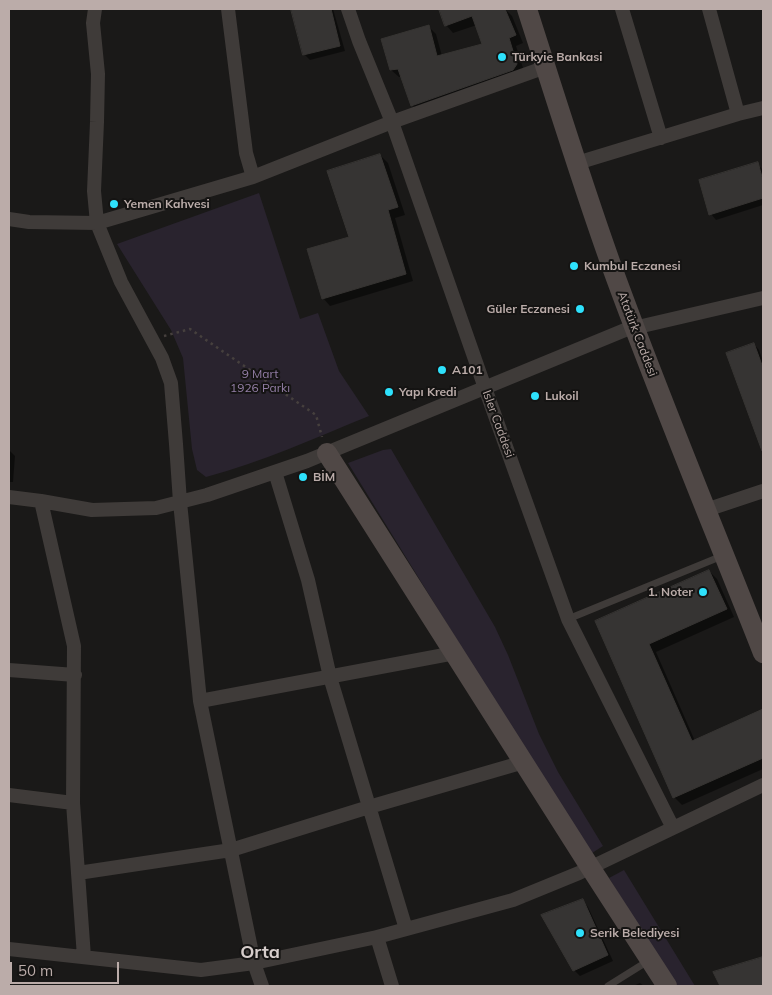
<!DOCTYPE html>
<html>
<head>
<meta charset="utf-8">
<style>
  body { margin:0 }
  #map { position:relative; width:772px; height:995px; overflow:hidden; background:#1a1918; font-family:Mulish,sans-serif }
  canvas { display:block }
  .frame { position:absolute; inset:0; border:10px solid #bbaca9; pointer-events:none }
  .scale { position:absolute; left:10px; top:962px; width:109px; height:22px; box-sizing:border-box; border:2px solid #bbaca9; border-top:0; padding-left:6px; font-size:15px; line-height:18px; white-space:nowrap; color:#bbaca9; -webkit-text-stroke:4px #151413; paint-order:stroke }
</style>
</head>
<body>
<div id="map">
<canvas width="772" height="995"></canvas>
<div class="frame"></div>
<div class="scale">50 m</div>
</div>
<script>
const ctx = document.querySelector('canvas').getContext('2d');
ctx.lineJoin = 'round';
function fillPath(path, color) { ctx.fillStyle = color; ctx.fill(path, 'evenodd'); }
function stroke(path, color, width, dash) { ctx.strokeStyle = color; ctx.lineWidth = width; ctx.lineCap = dash ? 'butt' : 'round'; ctx.setLineDash(dash || []); ctx.stroke(path); }
function label(font, color, halo, rows, align = 'center') {
  ctx.font = font + ' Mulish,sans-serif'; ctx.lineWidth = 4; ctx.setLineDash([]); ctx.textBaseline = 'middle'; ctx.strokeStyle = halo; ctx.fillStyle = color; for (const [text, x, y, turn = 0] of rows) {
    ctx.save(); ctx.translate(x, y); ctx.rotate((+turn || 0) * Math.PI / 180); ctx.textAlign = isNaN(turn) ? turn : align; if (halo) ctx.strokeText(text, 0, 0); ctx.fillText(text, 0, 0); ctx.restore();
  }
}
const green = new Path2D(`
  M259,193L300,319L318,313L339,371L369,416C315,438 262,462 206,477L197,470L192,449L183,358L171,330L117,244Z
  M391,449L495,627L508,655L539,734L558,772L603,846L589,855L348,463L383,450Z
  M624,870L695,986H675L609,878Z`);
const shadow = new Path2D(`
  M293,9H333L345,51L310,60L304,54Z
  M440,9H505L512,16L523,43L516,46L524,71L420,113L412,105L402,77H399L391,70L429,27L436,34L442,56L484,45L477,25L453,33L446,25Z
  M380,155L388,163L405,215L395,218L413,281L330,306L323,298L350,238Z
  M757,164L763,170V205L716,220L711,214Z
  M754,344L759,350L763,361V444L760,435Z
  M9,450L15,456L13,482H9Z
  M709,571L717,579L734,617L656,652L695,741L763,710V769L682,805L674,797L596,622Z
  M583,901L588,907L613,961L580,976L574,970Z
  M763,959V986H721L715,973Z
  M640,983L644,986H633Z`);
const building = new Path2D(`
  M291,9H331L340,46L303,55Z
  M439,9H505L516,35L509,38L517,64L513,70L411,106L398,69L390,70L381,39L429,25L437,56L482,44L472,16L445,26Z
  M380,154L398,207L388,210L406,274L322,299L307,249L349,237L327,171Z
  M758,162L763,181V198L709,215L699,180Z
  M754,343L763,368V450L762,451L726,353Z
  M709,570L727,609L649,644L692,741L763,709V758L673,798L595,621Z
  M583,899L608,955L573,971L541,915Z
  M763,957V986H720L713,972Z`);
const path = new Path2D(`
  M164,336L190,329L316,415L322,437`);
const lane = new Path2D(`
  M568,619L722,556
  M608,986L648,961`);
const street = new Path2D(`
  M95,9L93,23L98,74L97,122L94,191L97,223L121,282L162,358L171,383L176,444L180,502L200,701L254,963L262,986
  M228,9L246,153L253,177
  M348,9L359,41L392,122L485,388L568,619L673,828
  M622,9L661,138
  M709,9L738,114
  M577,163L738,114L763,108
  M9,219L29,222L97,223L253,177L392,122L546,67
  M275,472L308,580L330,677L406,929
  M9,497L41,501L92,510L156,508L207,495L307,461L625,330L763,298
  M41,501L74,646L73,803L84,957
  M706,510L763,491
  M9,670L75,675
  M200,701L455,653
  M9,795L73,803
  M78,873L231,850L369,807L524,762
  M377,937L392,986
  M9,949L201,970L254,963L377,937L513,900L579,873L763,785`);
const secondary = new Path2D(`
  M527,9C555,96 582,184 613,270C660,399 713,526 763,653
  M327,453L590,867L667,986`);
const markers = [
  [502,57,5,"#2ee1fc"],
  [114,204,5,"#2ee1fc"],
  [574,266,5,"#2ee1fc"],
  [580,309,5,"#2ee1fc"],
  [442,370,5,"#2ee1fc"],
  [389,392,5,"#2ee1fc"],
  [535,396,5,"#2ee1fc"],
  [303,477,5,"#2ee1fc"],
  [703,592,5,"#2ee1fc"],
  [580,933,5,"#2ee1fc"]
];
const poiNames = [
  ["Türkyie Bankasi",512,57],
  ["Yemen Kahvesi",124,204],
  ["Kumbul Eczanesi",584,266],
  ["Güler Eczanesi",570,309,"right"],
  ["A101",452,370],
  ["Yapı Kredi",399,392],
  ["Lukoil",545,396],
  ["BİM",313,477],
  ["1. Noter",693,592,"right"],
  ["Serik Belediyesi",590,933]
];
const streetNames = [
  ["Atatürk Caddesi",637,334,69],
  ["Isler Caddesi",498,424,70]
];
const parkNames = [
  ["9 Mart",260,374],
  ["1926 Parkı",260,388]
];
const districtNames = [
  ["Orta",260,953]
];
fillPath(green, '#29232e');
fillPath(shadow, '#0007');
fillPath(building, '#363433');
stroke(building, '#363432', 1);
stroke(path, '#46403e', 2.5, [2.5, 4]);
stroke(lane, '#3f3b39', 7);
stroke(street, '#3f3b39', 14);
stroke(secondary, '#504846', 20);
for (const [x, y, r, color] of markers) { const dot = new Path2D(); dot.arc(x, y, r, 0, 2 * Math.PI); ctx.fillStyle = color; ctx.fill(dot); stroke(dot, '#151413', 2); }
label('bold 12px', '#bbaca9', '#151413', poiNames, 'left');
label('12px', '#bbaca9', '#151413', streetNames);
label('12px', '#947fa7', '#151413', parkNames);
label('bold 18px', '#d6cdcb', '#151413', districtNames);
</script>
</body>
</html>
